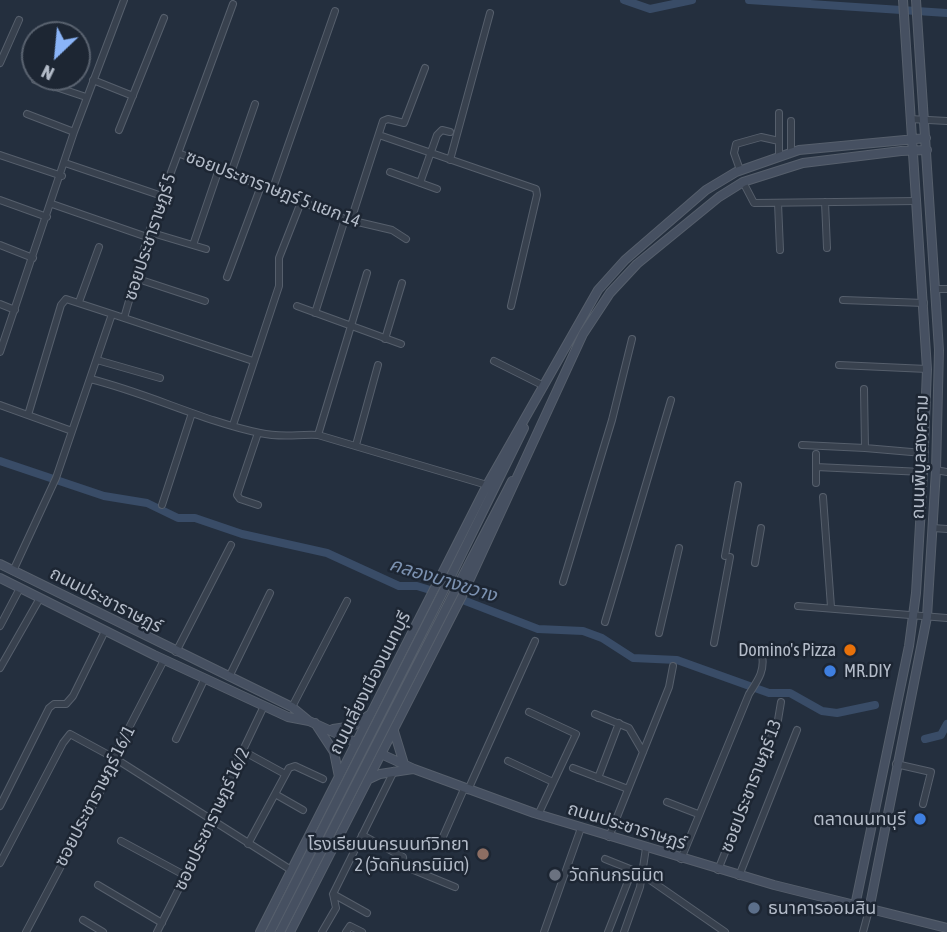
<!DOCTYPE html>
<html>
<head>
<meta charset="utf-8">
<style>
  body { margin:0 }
  #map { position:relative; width:947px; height:932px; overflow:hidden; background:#242f3e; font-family:"Asap Condensed",sans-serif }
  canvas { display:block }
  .north { position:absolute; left:21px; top:21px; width:70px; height:70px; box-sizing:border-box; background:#1d2633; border:2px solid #59626f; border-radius:50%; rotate:206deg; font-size:19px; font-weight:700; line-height:28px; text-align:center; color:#b4bcc9 }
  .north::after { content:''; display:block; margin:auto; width:24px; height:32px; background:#8ab4f8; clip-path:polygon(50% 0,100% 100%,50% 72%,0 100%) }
</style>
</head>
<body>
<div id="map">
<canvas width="947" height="932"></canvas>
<div class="north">N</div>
</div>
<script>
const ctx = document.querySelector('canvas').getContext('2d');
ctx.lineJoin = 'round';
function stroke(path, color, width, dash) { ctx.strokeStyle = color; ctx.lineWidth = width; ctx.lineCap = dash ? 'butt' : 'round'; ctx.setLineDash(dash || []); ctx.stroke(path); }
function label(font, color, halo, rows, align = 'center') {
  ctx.font = font + ' "Asap Condensed","Noto Sans Thai",sans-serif'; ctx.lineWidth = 5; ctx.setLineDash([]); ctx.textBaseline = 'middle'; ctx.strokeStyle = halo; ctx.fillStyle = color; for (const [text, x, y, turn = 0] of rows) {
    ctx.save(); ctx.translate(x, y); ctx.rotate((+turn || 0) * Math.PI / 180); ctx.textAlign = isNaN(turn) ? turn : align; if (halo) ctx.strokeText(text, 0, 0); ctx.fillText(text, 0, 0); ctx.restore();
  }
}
const canal = new Path2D(`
  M624,0L650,9L692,0
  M749,0L947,13
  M0,461L104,496L147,503L178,518H195L242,534L327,553L399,586H417L440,593
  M455,597L538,629L583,631L602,638L633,658L677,660L769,693H790L822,711L837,713L875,705
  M925,739L941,735L947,724`);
const minor = new Path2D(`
  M0,63L19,20
  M35,80L86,97
  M93,80L133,96
  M779,113V156
  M27,114L74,132
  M910,119L947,121
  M791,121V152
  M119,130L164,18
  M379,135L536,189L537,195L511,306
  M178,153L345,219L392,230L406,239
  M0,155L62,176
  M450,160L490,13
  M65,163L162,196
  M740,170L734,153L736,144L761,137L779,141
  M390,172L437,189
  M231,173L255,104
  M743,182L754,203L917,201
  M420,183L437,135L442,130L450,132
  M272,191L335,11
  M0,200L47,217
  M825,202L827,248
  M778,203L780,250
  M52,204L147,237
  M351,220L383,121L388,119L404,123L425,68
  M149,232L206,249
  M0,245L33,258
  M193,245L219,169
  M227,277L261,186
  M135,278L205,301
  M936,289H947
  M843,300L924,303
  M79,302L99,247
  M0,304L15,310
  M297,306L401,344
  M315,313L345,219
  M124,318L149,232L233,4
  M385,339L402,283
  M0,352L74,132L124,0
  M97,360L160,378
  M494,361L544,386
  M839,365L927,369
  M90,379C148,393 202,421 260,433C281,438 298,434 318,435L487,485
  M864,389L865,448L923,453
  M0,405L72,431
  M28,415L61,305L66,299L112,314
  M233,425L279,286V258L301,202
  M258,433L237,495L240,499L258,505
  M318,435L367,273
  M356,445L378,365
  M802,445L865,448
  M816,454V467
  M936,470L947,472
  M816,483V467L923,472
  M823,497L831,607
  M162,505L192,413
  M933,528L947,529
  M725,556L738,485
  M755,563L761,528
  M13,571L56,478L112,314L253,361
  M563,582L612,420L632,339
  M798,606L947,618
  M605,622L671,400
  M0,626L20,588
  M659,633L679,548
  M714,643L730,557
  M176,652L231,545
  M0,668L40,598
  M229,677L270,593
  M292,707L347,601
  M529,712L576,734L538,815
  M595,714L629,728L643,752
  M176,739L205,678
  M243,751L285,774
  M508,761L553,782
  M896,764L931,772L923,804
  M573,768L628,789
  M598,778L619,723
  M468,790L535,641
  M275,794L303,810
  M667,802L698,814
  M0,806L49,708L54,704H66L73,696L105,631
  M362,835L403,857L404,866L455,887
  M609,837L669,687L673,666
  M442,839L464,789
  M121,841L186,876
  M248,844L289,768L295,766L323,779
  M605,859L640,873L725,932
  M681,859L749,694C758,680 765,671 762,655
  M0,863L63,743L70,734L116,759L291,870
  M718,870L778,720L781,702
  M739,876L797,730
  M98,885L162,923
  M333,894L367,913
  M83,920L103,932
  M26,932L114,766L118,749L164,660
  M157,932L209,829L212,815L264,706
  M322,932L336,908L333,894L394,771
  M346,932L350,926L362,932
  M544,932L581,828
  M608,932L632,871
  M624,932L640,887L646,848
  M863,932L869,910`);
const secondary = new Path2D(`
  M0,564L292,707L309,721L414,769L534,813L774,885L947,928
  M451,576L524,428
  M0,578L154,655L288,717L309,721
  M460,581L512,481
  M315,723L334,752L339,777
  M393,728L404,764
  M333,729L353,726L369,715
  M365,781L380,774L413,769
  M855,906L909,646L916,593L923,472L927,369L903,0
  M869,910L927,617L936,470L939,350L916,0
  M260,932L487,485L598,290L625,260L706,190L736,172L799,150L926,138
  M290,932L464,592L583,334L610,293L637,264L719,197L743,182L803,163L901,151L927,150`);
const secondaryBridge = new Path2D(`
  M270,932L451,576
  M280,932L460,581`);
const markers = [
  [850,650,7,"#e8710a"],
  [830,671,7,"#3f7fe0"],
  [920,819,7,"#3f7fe0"],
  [483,854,7,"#8d6e63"],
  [555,875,7,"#6b7280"],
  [754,908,7,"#5c6f8a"]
];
const streetNames = [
  ["ซอยประชาราษฎร์ 5 แยก 14",273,189,21],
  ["ซอยประชาราษฏร์ 5",150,237,-72],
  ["ถนนพิบูลสงคราม",920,457,-88],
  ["ถนนประชาราษฎร์",106,600,27],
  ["ถนนเลี่ยงเมืองนนทบุรี",370,683,-63],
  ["ซอยประชาราษฎร์ 13",751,786,-69],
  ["ซอยประชาราษฎร์ 16/1",95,796,-63],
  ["ซอยประชาราษฎร์ 16/2",212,819,-65],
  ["ถนนประชาราษฎร์",627,826,17]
];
const poiNames = [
  ["Domino's Pizza",836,650],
  ["MR.DIY",844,671,"left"],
  ["ตลาดนนทบุรี",906,819],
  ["โรงเรียนนครนนท์วิทยา",469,844],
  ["2 (วัดทินกรนิมิต)",469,865],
  ["วัดทินกรนิมิต",569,875,"left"],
  ["ธนาคารออมสิน",768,908,"left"]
];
const waterNames = [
  ["คลองบางขวาง",443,580,17]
];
stroke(canal, '#394c67', 8);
stroke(minor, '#565f6c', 8);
stroke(secondary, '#565f6c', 10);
stroke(minor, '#38414e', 6);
stroke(secondary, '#465061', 8);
stroke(secondaryBridge, '#565f6c', 10, []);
stroke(secondaryBridge, '#465061', 8);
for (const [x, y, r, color] of markers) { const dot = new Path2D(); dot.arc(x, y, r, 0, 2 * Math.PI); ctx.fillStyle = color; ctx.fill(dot); stroke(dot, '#1d2633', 2.5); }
label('18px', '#b4bcc9', '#1d2633', streetNames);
label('18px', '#b4bcc9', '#1d2633', poiNames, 'right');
label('italic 19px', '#7c92b1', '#1d2633', waterNames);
</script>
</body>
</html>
